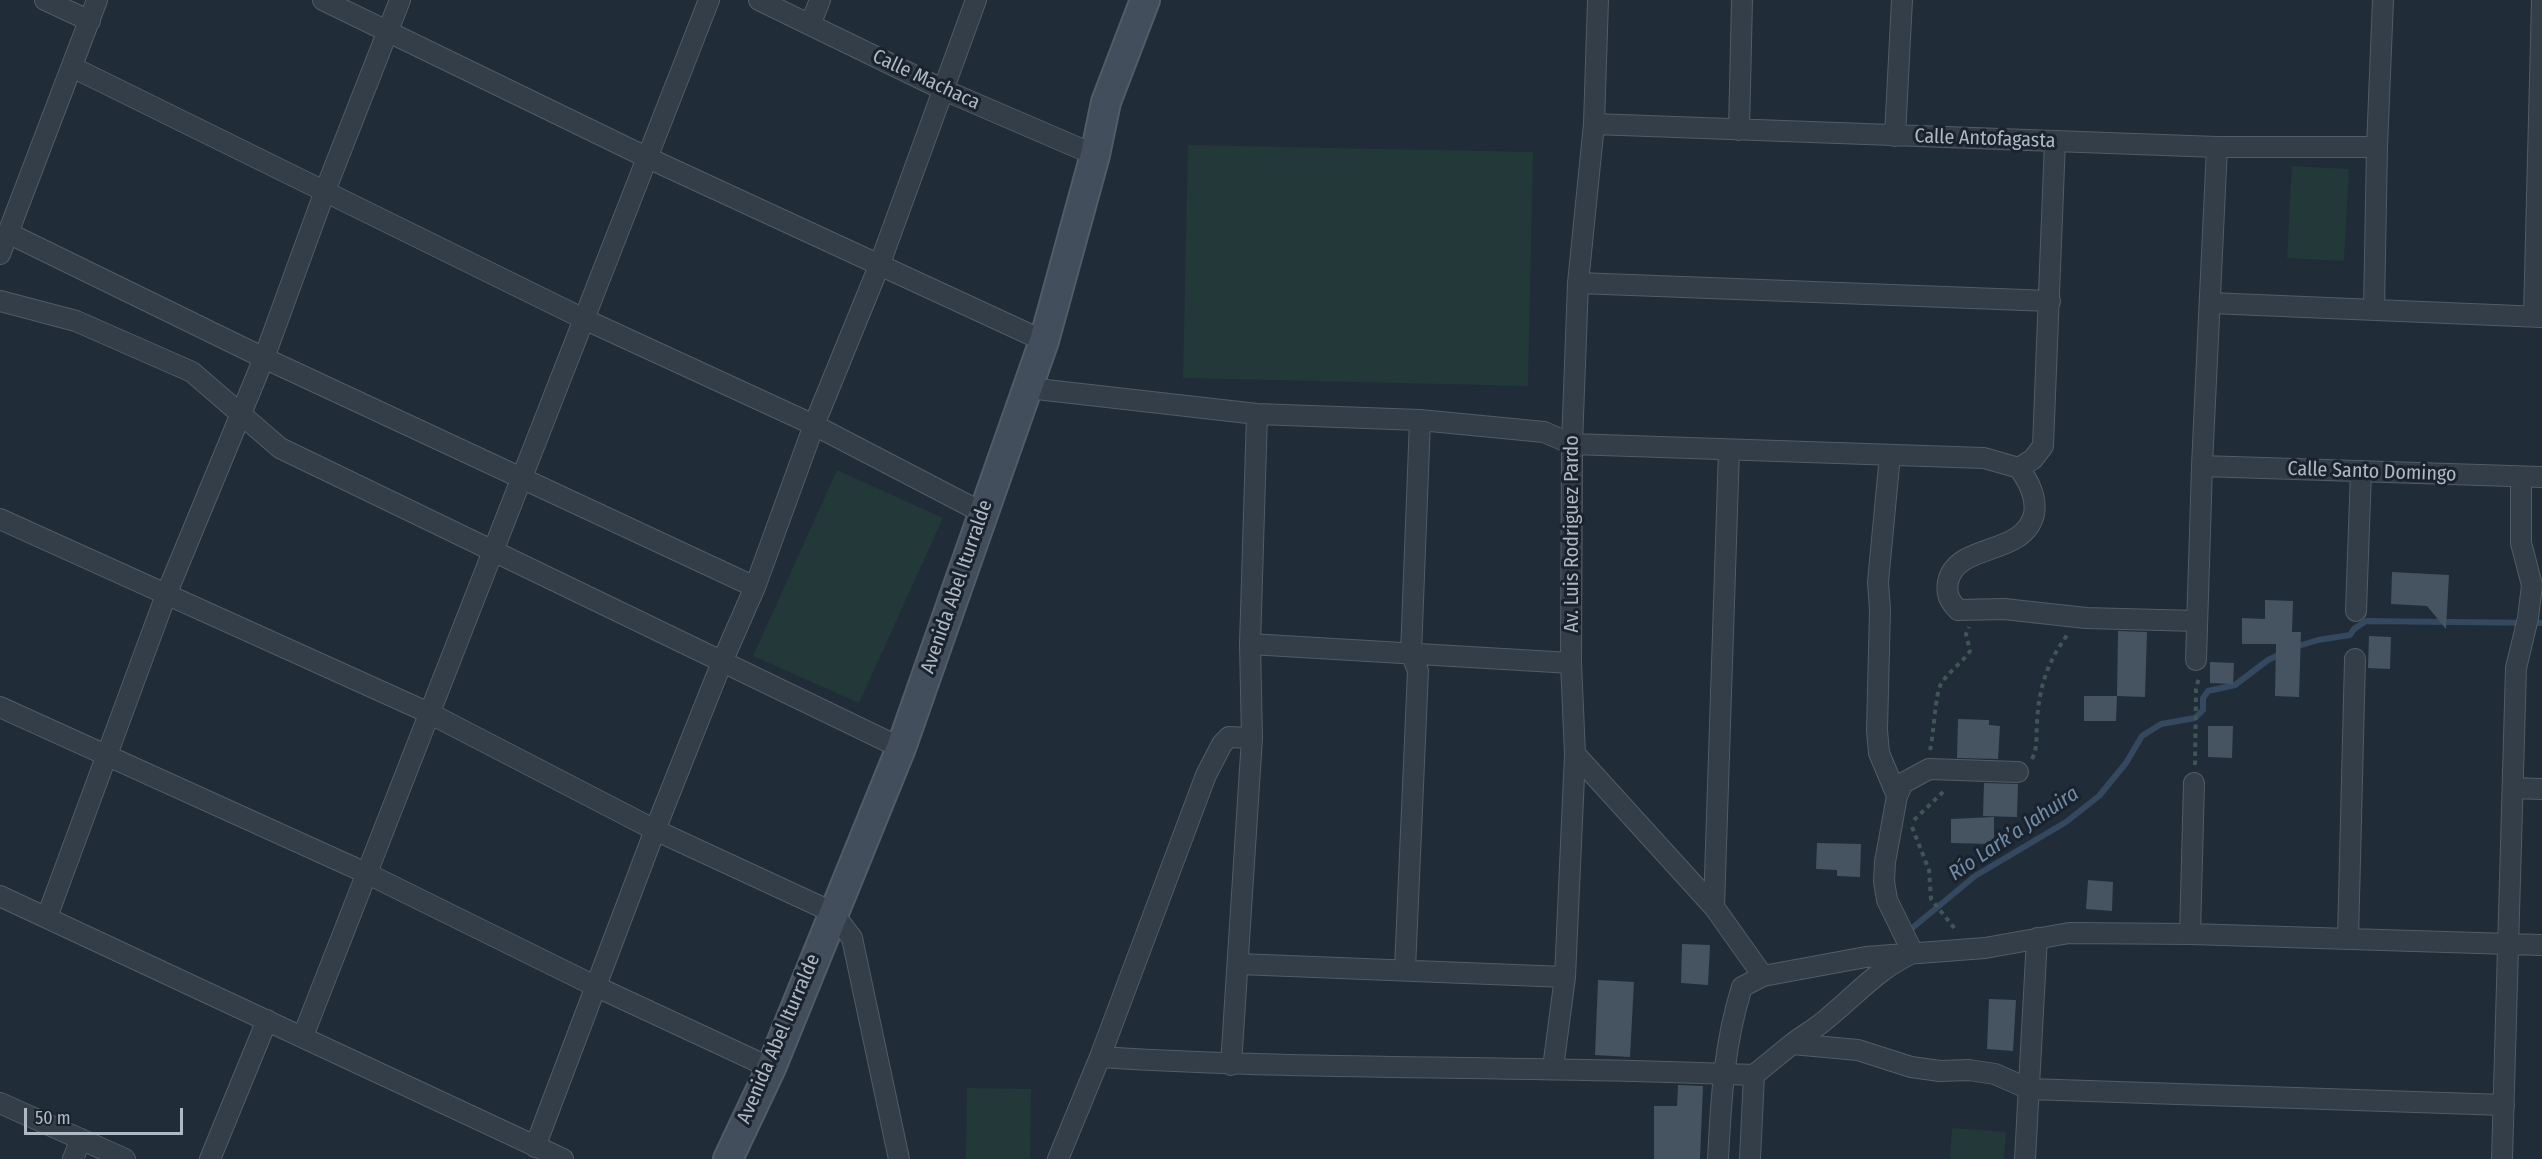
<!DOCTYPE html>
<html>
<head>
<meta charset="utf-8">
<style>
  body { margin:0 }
  #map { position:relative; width:2542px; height:1159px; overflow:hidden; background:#202c38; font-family:"Fira Sans Condensed",sans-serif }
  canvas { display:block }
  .scale { position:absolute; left:24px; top:1108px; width:159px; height:27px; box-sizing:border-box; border:3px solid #aeb9c5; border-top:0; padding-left:8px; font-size:18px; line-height:21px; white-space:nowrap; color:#aeb9c5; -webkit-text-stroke:4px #1a232d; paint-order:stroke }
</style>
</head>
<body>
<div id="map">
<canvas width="2542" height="1159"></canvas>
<div class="scale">50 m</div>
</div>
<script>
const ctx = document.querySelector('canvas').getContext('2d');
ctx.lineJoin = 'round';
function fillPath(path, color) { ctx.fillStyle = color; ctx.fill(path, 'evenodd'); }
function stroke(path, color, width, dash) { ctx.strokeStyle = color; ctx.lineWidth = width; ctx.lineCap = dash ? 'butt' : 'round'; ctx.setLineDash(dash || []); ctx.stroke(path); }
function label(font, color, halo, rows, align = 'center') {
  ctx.font = font + ' "Fira Sans Condensed",sans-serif'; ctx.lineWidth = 6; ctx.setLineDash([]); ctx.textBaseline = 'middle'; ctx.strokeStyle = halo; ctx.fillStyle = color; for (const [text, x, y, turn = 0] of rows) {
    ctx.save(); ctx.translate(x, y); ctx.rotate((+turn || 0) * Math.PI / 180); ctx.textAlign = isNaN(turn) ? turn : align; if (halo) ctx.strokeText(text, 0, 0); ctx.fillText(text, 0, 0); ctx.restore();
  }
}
const green = new Path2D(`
  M1188,145L1533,152L1528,386L1183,378Z
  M2292,166L2349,169L2344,261L2287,258Z
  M837,470L943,518L859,703L753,656Z
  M967,1088L1031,1089L1030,1159H966Z
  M1952,1128L2006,1132L2004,1159H1950Z`);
const stream = new Path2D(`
  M2295,647L2318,640L2350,635L2354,629L2366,621L2542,623
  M1911,929L1975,876L2066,822L2099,796L2126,763L2142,736L2161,724L2195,718L2203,710V698L2208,691L2235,685L2268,660L2281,654`);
const building = new Path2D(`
  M2392,572L2449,575L2446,629L2427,606L2391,604Z
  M2265,600L2293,601L2292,632H2301L2299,697L2275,696L2276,644H2242V618L2265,619Z
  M2118,631L2147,632L2145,697L2117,696L2116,721H2084V696H2117Z
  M2369,636L2391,637L2390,669L2368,668Z
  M2210,662L2234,663L2233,684L2210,683Z
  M1958,719L1989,720V725L2000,726L1998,759L1957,758Z
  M2208,726H2233L2232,758L2208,757Z
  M1984,783L2018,784L2017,817L1983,816Z
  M1994,817V844L1951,843V819Z
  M1817,843L1861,844L1860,877L1837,876V870L1816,869Z
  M2088,880L2113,882L2112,911L2086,909Z
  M1682,944L1710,945L1708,985L1681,983Z
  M1598,980L1634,982L1630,1057L1595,1055Z
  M1989,999L2016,1000L2013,1051L1987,1049Z
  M1678,1085L1703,1086L1700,1159H1654V1106H1677Z`);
const path = new Path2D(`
  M1930,750C1934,734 1935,694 1941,684C1949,671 1962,663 1970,651L1966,634L1969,627
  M2032,759C2038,747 2036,736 2037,722C2039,688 2047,662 2068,634
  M2195,765L2196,689L2199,677
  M1914,820L1945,790
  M1912,827L1929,870L1931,899L1956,930`);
const street = new Path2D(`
  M45,0L90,21
  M323,0L646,157L1044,341
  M759,0L944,90L1095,155
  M810,25L820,0
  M72,67L584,319L814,425L983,513
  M1594,124L2217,147H2377
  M1739,130L1742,0
  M1895,136L1902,0
  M2055,141L2043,446L2033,459L2019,468C2029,482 2037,497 2034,514C2024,557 1956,542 1948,582C1946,595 1949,600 1958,610L2004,609L2086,618L2197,621
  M8,233L264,358L755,587
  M0,254L97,0
  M1578,283L2050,301
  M0,301L76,321L192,372L280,448L901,748
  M2210,303L2542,317
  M2374,309L2377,147L2383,0
  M2534,316L2542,0
  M1028,388L1257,414L1420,420L1544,432L1572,444L1984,458L2019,468
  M2202,466L2542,477
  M0,519L429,713L655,830L832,912L852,938L899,1159
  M2356,611L2361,471
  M1250,644L1571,663
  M2196,660L2202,466L2217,147
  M0,707L366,873L595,986L771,1068
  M1575,754L1714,907L1763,976L1866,957L1985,948L2069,933L2190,934L2542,945
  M2513,788L2542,789
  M1897,796L1903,783L1929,769L2018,772
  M0,896L563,1159
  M1714,907L1729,450
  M47,917L166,595L264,358L325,191L400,0
  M2190,934L2194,783
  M2348,939L2355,659
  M1239,964L1565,977
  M1405,969L1418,671L1411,653L1420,420
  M303,1036L709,0
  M1792,1044C1804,1035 1818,1027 1830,1016C1858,993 1879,968 1913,953L1887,900L1884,881L1885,862L1897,796L1879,753L1877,730L1880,610L1878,582L1890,455
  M1100,1057C1318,1071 1536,1065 1754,1075L1792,1044L1858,1050L1911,1067L1940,1071L1969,1070L1995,1074L2029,1089L2504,1105
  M1231,1065L1252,738L1250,644L1257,414
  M1553,1068L1565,977L1575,754L1571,663L1572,444L1578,283L1594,124L1598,0
  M0,1103L125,1159
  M535,1147L655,830L722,662L755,587L814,425L879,266L976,0
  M73,1159L81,1139
  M210,1159L267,1020
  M1058,1159L1100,1057L1206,775L1222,744L1229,737L1252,738
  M1718,1159C1721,1100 1724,1043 1742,987L1763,976
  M1750,1159L1754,1075
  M2025,1159L2037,938
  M2502,1159L2516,668L2528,618L2532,585L2521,543V477`);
const secondary = new Path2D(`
  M728,1159L771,1068L901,748L1044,341L1095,155L1106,102L1145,0`);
const streetNames = [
  ["Calle Machaca",926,80,25],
  ["Calle Antofagasta",1985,139,2],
  ["Calle Santo Domingo",2372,472,2],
  ["Av. Luis Rodriguez Pardo",1572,534,-90],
  ["Avenida Abel Iturralde",957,587,-71],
  ["Avenida Abel Iturralde",779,1039,-67]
];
const waterNames = [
  ["Río Lark’a Jahuira",2014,834,-34]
];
fillPath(green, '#223839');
stroke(stream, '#34495f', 6);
fillPath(building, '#465462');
stroke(street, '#515c66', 22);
stroke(secondary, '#515c66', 32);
stroke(path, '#405556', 4, [4.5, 4.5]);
stroke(street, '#343e48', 20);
stroke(secondary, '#424e5b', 28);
label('20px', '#aeb9c5', '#1a232d', streetNames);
label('italic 21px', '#6f8ca9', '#1a232d', waterNames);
</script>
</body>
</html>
